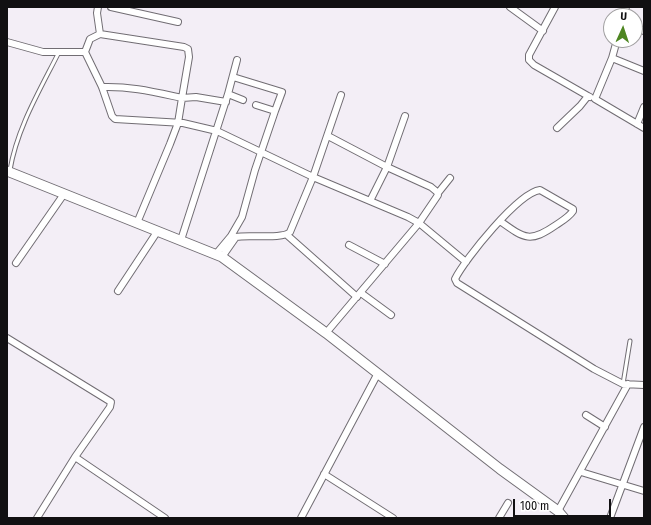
<!DOCTYPE html>
<html>
<head>
<meta charset="utf-8">
<style>
  body { margin:0 }
  #map { position:relative; width:651px; height:525px; overflow:hidden; background:#f3eef6; font-family:"Fira Sans Condensed",sans-serif }
  canvas { display:block }
  .frame { position:absolute; inset:0; border:8px solid #111012; pointer-events:none }
  .north { position:absolute; left:603px; top:8px; width:40px; height:40px; box-sizing:border-box; background:#fff; border:1px solid #a09fa0; border-radius:50%; rotate:3deg; font-size:11px; font-weight:700; line-height:16px; text-align:center; color:#111012 }
  .north::after { content:''; display:block; margin:auto; width:14px; height:18px; background:#4e8622; clip-path:polygon(50% 0,100% 100%,50% 72%,0 100%) }
  .scale { position:absolute; left:513px; top:499px; width:98px; height:18px; box-sizing:border-box; border:2px solid #111012; border-top:0; padding-left:5px; font-size:12px; line-height:14px; white-space:nowrap; color:#111012; -webkit-text-stroke:3px #fff; paint-order:stroke }
</style>
</head>
<body>
<div id="map">
<canvas width="651" height="525"></canvas>
<div class="frame"></div>
<div class="north">U</div>
<div class="scale">100 m</div>
</div>
<script>
const ctx = document.querySelector('canvas').getContext('2d');
ctx.lineJoin = 'round';
function stroke(path, color, width, dash) { ctx.strokeStyle = color; ctx.lineWidth = width; ctx.lineCap = dash ? 'butt' : 'round'; ctx.setLineDash(dash || []); ctx.stroke(path); }
const lane = new Path2D(`
  M10,170C17,128 40,90 59,52
  M623,384L630,341`);
const street = new Path2D(`
  M98,7L97,13L100,34
  M111,7L178,22
  M510,7L543,31
  M555,7L529,55V60L534,65L588,96
  M623,16L626,7
  M635,27L644,31
  M617,40L612,58L595,99L644,128
  M7,42L43,52H85L102,87L112,116L115,119L183,123L217,131L313,177L408,217L419,223L466,262
  M85,52L90,39L100,34L184,47L188,49L189,57L182,98L196,97L226,102
  M612,58L644,71
  M233,77L282,92L275,111
  M102,87C130,86 154,92 182,98L178,123L170,144L137,223
  M228,94L237,60
  M637,124L644,107
  M557,128L580,106L588,96L590,97
  M438,193L450,178
  M370,201L387,167L405,116
  M500,221C525,239 530,243 556,225C562,221 569,217 573,211V209L540,190C518,193 465,259 455,279L457,283L594,369L623,384L644,385
  M287,235L357,297
  M181,240L228,94L243,100
  M349,245L385,264
  M216,254L231,236L242,217L255,170L275,111L256,105
  M222,257L236,237C248,234 282,240 290,232L313,177L341,95
  M16,263L64,194
  M118,291L157,232
  M361,293L391,315
  M326,333L419,223L438,195L437,192L431,187L387,167L328,136
  M7,338L111,402L110,407L75,457
  M586,415L605,427
  M581,472L644,491
  M324,474L393,518
  M558,511L628,384
  M37,518L75,457L165,518
  M301,518L378,373
  M499,518L508,503
  M610,518L644,427`);
const secondary = new Path2D(`
  M7,171L222,257L326,333L500,469L558,511L564,518`);
stroke(lane, '#716d73', 5);
stroke(street, '#716d73', 8);
stroke(secondary, '#716d73', 11);
stroke(lane, '#fff', 3);
stroke(street, '#fff', 6);
stroke(secondary, '#fff', 9);
</script>
</body>
</html>
